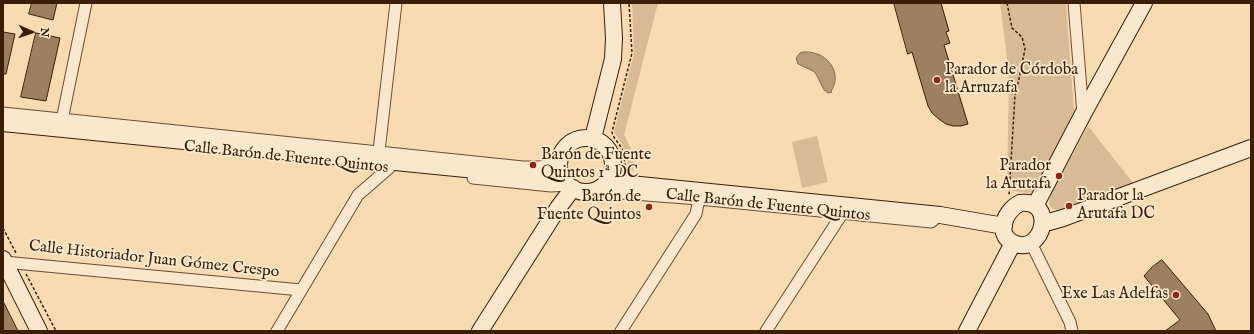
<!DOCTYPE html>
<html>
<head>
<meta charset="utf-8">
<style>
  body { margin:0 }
  #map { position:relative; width:1254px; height:334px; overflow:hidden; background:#f8dbb3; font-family:"IM FELL English",serif }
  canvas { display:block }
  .frame { position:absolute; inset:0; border:4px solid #3a1e07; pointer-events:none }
  .north { position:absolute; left:12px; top:12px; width:40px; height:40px; -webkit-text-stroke:3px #fae8ce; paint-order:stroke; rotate:92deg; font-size:11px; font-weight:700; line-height:16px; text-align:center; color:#3a1e07 }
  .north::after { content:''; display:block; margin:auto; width:14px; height:18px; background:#3a1e07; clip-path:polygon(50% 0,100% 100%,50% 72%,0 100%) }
</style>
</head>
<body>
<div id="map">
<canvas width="1254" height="334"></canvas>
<div class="frame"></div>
<div class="north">N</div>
</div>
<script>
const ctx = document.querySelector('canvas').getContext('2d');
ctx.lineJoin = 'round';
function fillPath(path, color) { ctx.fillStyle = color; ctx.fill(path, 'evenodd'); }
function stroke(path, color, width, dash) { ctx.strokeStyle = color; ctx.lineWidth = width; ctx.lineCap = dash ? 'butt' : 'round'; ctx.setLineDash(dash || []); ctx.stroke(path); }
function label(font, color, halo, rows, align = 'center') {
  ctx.font = font + ' "IM FELL English",serif'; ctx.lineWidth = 3.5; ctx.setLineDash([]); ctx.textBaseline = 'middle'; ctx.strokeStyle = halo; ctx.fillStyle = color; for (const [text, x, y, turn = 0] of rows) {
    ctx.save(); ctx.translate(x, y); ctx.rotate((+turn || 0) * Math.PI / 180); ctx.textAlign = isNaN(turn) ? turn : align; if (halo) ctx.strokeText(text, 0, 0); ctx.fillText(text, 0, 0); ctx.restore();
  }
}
const green = new Path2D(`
  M632,3H658L624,135C632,148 634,158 633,172L628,167C627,152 623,145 614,132L634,53Z
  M1000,3H1066L1074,111L1034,194L1007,190L1009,74Z
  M1088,126L1134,184L1063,210C1057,210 1052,211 1049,204L1050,196Z
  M817,136L828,182L802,188L792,142Z`);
const water = new Path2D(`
  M804,52C808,52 812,52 817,54C832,59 841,77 831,91L832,92L828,93L824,90L816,74L813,71L798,64L796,58L800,53Z`);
const building = new Path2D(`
  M32,3H57L53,20L29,14Z
  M894,3H941L949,31L946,32L950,43L944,45L968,124L961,126H953L946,124L940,120L932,113L928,106L912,52L908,54Z
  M3,32L15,34L6,74H3Z
  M36,33L60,38L46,101L21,97Z
  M1162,260L1208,314L1216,331H1165L1180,320L1144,276L1152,267Z
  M3,301L18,331H3Z`);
const path = new Path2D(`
  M1007,3L1012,28L1022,37L1025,49L1019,79L1015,95L1009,195
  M554,153C560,142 568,134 581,132
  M627,171C624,164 625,156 622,149C619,143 613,138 612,132L632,53L629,3
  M3,228L16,253
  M26,274L56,331`);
const street = new Path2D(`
  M1074,3L1083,114
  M3,113L523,167H540L559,163
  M62,120L86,3
  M379,151L396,3
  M473,178L551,186L569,185
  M594,191L699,199L931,222L940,215
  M1031,243L1070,322L1072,331
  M4,262L301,290
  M277,331L358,195L389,168
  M621,331L696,214L699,199
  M766,331L842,214`);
const secondary = new Path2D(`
  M3,123L526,175L544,177L562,176
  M593,138L613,59L614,38L612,3
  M559 165a27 27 0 1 1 54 0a27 27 0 1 1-54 0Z
  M605,184H630L940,215L1004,226
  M1020,203C1057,199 1043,254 1016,244C994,237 1004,211 1020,203Z
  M1035,206L1083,114L1144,3
  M1043,222H1049L1063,218L1251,148
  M3,259L39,331
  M480,331L558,208L573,188
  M967,331L1013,243`);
const markers = [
  [937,80,4,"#8f2418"],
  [533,165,4,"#8f2418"],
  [1059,176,4,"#8f2418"],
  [1069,206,4,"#8f2418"],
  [649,207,4,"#8f2418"],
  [1176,295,4,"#8f2418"]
];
const poiNames = [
  ["Parador de Córdoba",945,71],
  ["la Arruzafa",945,89],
  ["Barón de Fuente",541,156],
  ["Quintos 1ª DC",541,174],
  ["Parador",1051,167,"right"],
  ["la Arutafa",1051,185,"right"],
  ["Parador la",1077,197],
  ["Arutafa DC",1077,215],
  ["Barón de",641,198,"right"],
  ["Fuente Quintos",641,216,"right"],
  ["Exe Las Adelfas",1168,295,"right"]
];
const streetNames = [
  ["Calle Barón de Fuente Quintos",286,158,6],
  ["Calle Barón de Fuente Quintos",768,206,6],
  ["Calle Historiador Juan Gómez Crespo",154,260,6]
];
fillPath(green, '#d8bb96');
fillPath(water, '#b79b79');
stroke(water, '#85694b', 1);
fillPath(building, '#9d8060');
stroke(building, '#3a1e07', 1);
stroke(street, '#6a4d32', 13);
stroke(secondary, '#3a1e07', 18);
stroke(path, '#3a1e07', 1.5, [3, 2]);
stroke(street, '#fae8ce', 11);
stroke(secondary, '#fae8ce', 16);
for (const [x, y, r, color] of markers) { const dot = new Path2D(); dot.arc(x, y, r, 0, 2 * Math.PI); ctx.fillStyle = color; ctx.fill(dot); stroke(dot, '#fae8ce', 1.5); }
label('16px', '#3a1e07', '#fae8ce', poiNames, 'left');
label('16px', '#3a1e07', '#fae8ce', streetNames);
</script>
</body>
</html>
